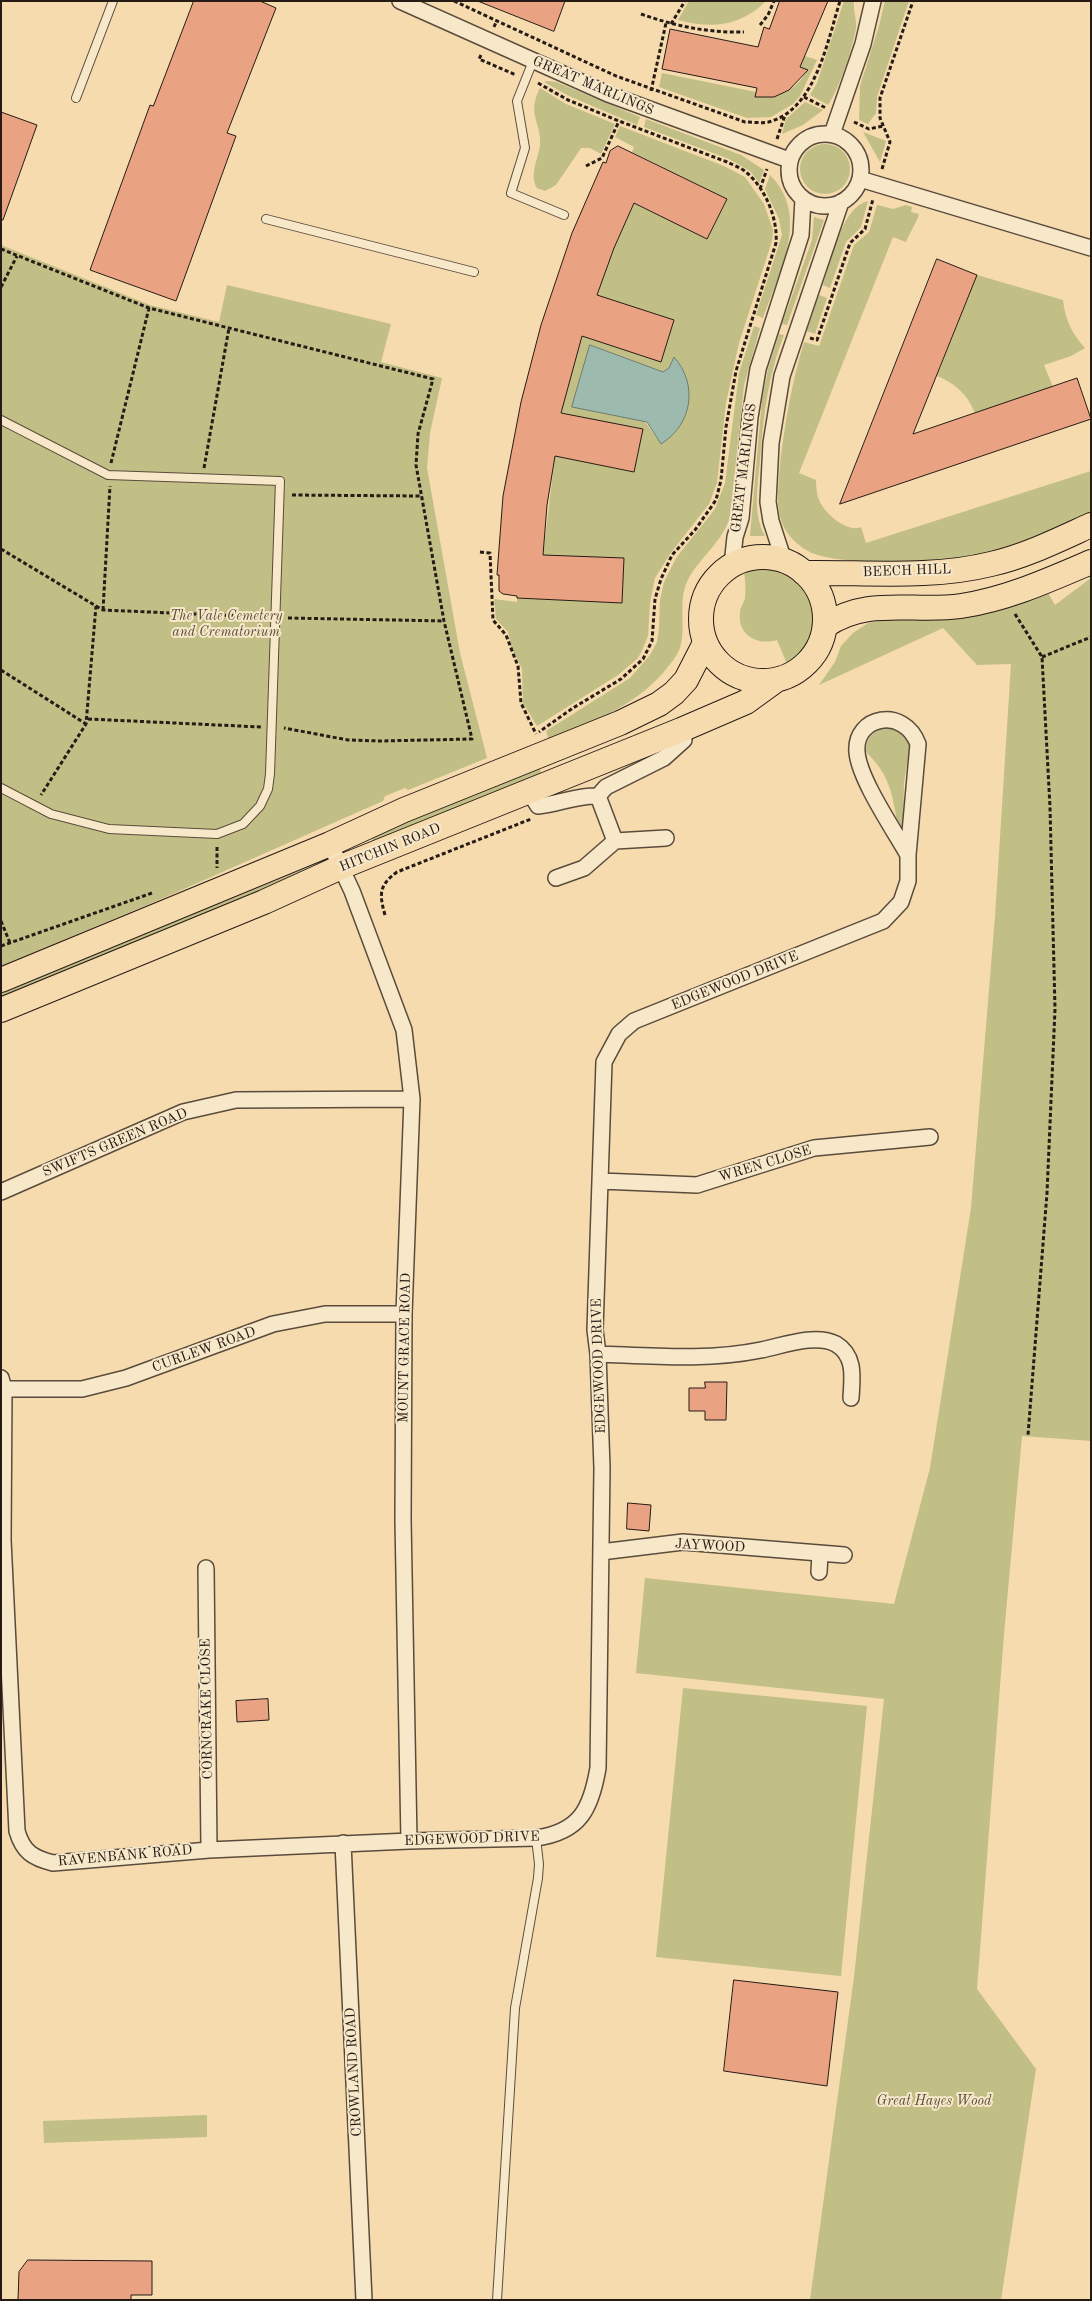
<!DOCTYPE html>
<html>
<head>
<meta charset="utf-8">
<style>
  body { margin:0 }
  #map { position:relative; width:1092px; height:2301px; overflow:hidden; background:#f5dbae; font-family:"Old Standard TT",serif }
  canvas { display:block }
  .frame { position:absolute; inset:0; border:2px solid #271b16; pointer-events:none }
</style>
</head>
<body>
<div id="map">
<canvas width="1092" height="2301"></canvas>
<div class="frame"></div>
</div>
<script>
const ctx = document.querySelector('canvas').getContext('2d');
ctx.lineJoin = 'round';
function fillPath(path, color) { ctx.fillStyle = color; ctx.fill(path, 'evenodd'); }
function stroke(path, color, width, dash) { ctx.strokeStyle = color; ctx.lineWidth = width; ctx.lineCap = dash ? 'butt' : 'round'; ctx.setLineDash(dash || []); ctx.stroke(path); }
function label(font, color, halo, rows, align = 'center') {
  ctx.font = font + ' "Old Standard TT",serif'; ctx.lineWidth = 4; ctx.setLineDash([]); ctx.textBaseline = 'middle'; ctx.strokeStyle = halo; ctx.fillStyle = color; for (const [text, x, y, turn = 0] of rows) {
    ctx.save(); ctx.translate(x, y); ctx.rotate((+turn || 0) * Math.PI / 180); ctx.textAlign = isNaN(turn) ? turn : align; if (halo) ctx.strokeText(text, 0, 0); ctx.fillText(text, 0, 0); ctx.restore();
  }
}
const green = new Path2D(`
  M689,1H766C740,27 711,29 678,20Z
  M844,1H854C853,12 857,20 856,28C853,47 839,89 828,105L810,95L817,83Z
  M885,1H909L877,97L876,113L868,124L859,120L860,86L879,26Z
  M805,56L817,60L800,96L793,104L771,117L747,118L659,87L662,73L756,92L755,97C777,98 797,91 807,70L800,67Z
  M547,81L556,82L640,117L637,125L569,96L544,82Z
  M540,88L566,104L615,124L601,154L590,148H581L556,185L545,191L537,188C529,176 538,159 540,146C542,122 526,115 540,88Z
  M805,102L823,110L803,125L782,134L786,119Z
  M646,119L741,155L764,170L759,183L750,171L729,159L644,127Z
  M620,126L724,166L745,177L764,204L773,230L772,241L739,343L726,403L717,483L709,504L670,554L655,578L650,603L648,636L641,653L637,659L618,675L537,726L523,703L522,669L511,647L508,632L496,619L494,599L517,602V598L622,603L624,558L543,555L555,456L634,472L643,429L561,413L582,336L661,362L674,320L597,295L614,248L634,203L707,239L727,199L632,152L634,147L615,137ZM590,345L663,372L669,368L674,357L679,363L661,444Z
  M863,132L886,141L880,162Z
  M800 169a25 25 0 1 1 50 0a25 25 0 1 1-50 0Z
  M770,175C811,216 779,272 763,318L756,315L782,235L779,219L765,189Z
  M868,201L861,227L846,242L830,288L823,285C831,262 841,207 868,201Z
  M877,205L893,209L906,205L912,207L911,212L919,214C918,220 909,234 906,242L893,237L799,473L816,480C816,488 817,497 821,504C827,515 848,533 861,527L866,543L1091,471V513C1056,528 1021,543 984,553C950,562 838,568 808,551C795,544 784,532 780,517C776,500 779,481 780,464C785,422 792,382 804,342L819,346L854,245L869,232Z
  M814,217L824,220L787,325L782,324L812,240Z
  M1,245L150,305L219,322L227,285L391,324L381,362L442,378L430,433L427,468L460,653L487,758L408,790L405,788L385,796L383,801L159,900L1,966Z
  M977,275L1063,300C1065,319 1072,334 1085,348L1071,356L1044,365L1053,387L975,413C967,394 956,384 937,376Z
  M819,295L827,298L815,334L807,331Z
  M754,326L760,328L744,385L730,517C721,546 693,562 685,587C679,606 686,628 680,648C677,657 669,665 663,673C632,708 590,723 549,740L546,731L630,678L650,655L657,642L659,628L660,600L664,582L676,558L715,509L725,483L739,373Z
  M779,334L784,335C768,375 763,418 760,460C758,485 752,513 765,536H750L762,399L768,369Z
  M763,567C817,573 832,634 787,664L777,640C758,646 737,635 740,613C740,607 744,603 745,598C746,589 745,579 744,570Z
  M1091,578V1441L1022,1436L1004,1634L977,1989L1036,2069L1001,2300H810L854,1977L884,1699L636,1673L645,1578L894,1604L930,1468L971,1208L995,917L1011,664L977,665L943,628L819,685L835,662L841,646L853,633L868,623L883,620L939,619L1047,591L1055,605Z
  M890,727L896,728L907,737L910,746L904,782L903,829L898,827C892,793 891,777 866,752C866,737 874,729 890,727Z
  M538,764L541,773L370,843L376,833Z
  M300,871L301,875L1,998V984L202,905L221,903Z
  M683,1688L867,1706L841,1976L656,1957Z
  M207,2115V2137L44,2143L43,2121Z`);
const water = new Path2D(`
  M590,345L663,372L669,368L674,357C698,384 693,424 661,444L647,422L572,407Z`);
const building = new Path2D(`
  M194,1H260L276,8L227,133L236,136L176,301L90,270L150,105L153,106Z
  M478,1H565L554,31Z
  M780,1H828L800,67L808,70L789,90L774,97H755L757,88L662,69L670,29L758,47L764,27L769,29Z
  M1,112L37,125L3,220H1Z
  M618,146L727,199L707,239L634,203L614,248L597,295L674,320L661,362L582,336L561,413L643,429L634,472L555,456L547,505L543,555L624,558L622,603L517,598V596L503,594L499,591V575H497L503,496L521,402L541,325L572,233L603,162L606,163L610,151Z
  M937,259L977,275L913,434L1077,378L1091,419L840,504Z
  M705,1382H727L726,1420H705V1411H689V1388H705Z
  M628,1503L651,1505L649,1531L627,1529Z
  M268,1699L269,1720L237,1722L236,1701Z
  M734,1980L838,1992L827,2086L724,2071Z
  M28,2260L152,2261V2295H131V2300H18L19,2272Z`);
const path = new Path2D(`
  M454,1L616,76L745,122C754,122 764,124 772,121C816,107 828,39 840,1
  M641,14C675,26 708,33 744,32
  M671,24L685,1
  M760,25L768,15L774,1
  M494,27L497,20
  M481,55L479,59L516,75
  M538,83L568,100L619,121L727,162C733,165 742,168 747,173C766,189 778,220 776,243L736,371L726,427L721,480L716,500L695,530L672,555L661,579L655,599L652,641L643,659L621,679L573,708L539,732
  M651,91L666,23
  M804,97L826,108
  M854,122L869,129L883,126
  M777,139L785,115
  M586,166L602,158L619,121
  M882,169L890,142L880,118V98L913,1
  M760,189L767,169
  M1,249L149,308L433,379L418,434L416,465L444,621L472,739L380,741L348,740L284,728
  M1,287L17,256
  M810,338L817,340L850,243L865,229L873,199
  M111,463L149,308
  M204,468L229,328
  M292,495L421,496
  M1,549L96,606L86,724L41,795
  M480,552L490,553L493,620L506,635L514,656L518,666L521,703L536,734
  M96,606L103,610L264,617
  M103,610L110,486
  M1015,614L1042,657L1050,807L1055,1009L1047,1193L1028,1435
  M288,618L444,621
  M1042,657L1091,637
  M1,670L86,724
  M88,719L261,727
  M217,847V868
  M385,915C379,894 379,885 397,872L531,819
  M1,921L10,943
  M1,946L152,893`);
const service = new Path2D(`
  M533,61L517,101L525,148L511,193L564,215
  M76,98L113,1
  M266,219L474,272
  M1,420L108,475L280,481L270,774L268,789L260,806L243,824L217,834L109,829L51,814L1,788
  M497,2300L515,2008L538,1878L539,1864L536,1838`);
const minor = new Path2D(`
  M400,1L608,94L789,160
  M789 170a36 36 0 1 1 72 0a36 36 0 1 1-72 0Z
  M832,134L863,44L873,1
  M860,179L1091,248
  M784,561L771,521L768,502L771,443L782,376L841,202
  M732,565L735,537L741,518L750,417L758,369L801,235L803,199
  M529,792L538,806C559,804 577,795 598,796
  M666,838L615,841L598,796L606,787L664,758L684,740L681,730
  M330,844L352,891L404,1030L412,1099L404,1314L403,1520L409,1841
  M556,878L584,868L615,841
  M601,1181L697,1185L814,1148L930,1137
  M1,1192L183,1112L236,1100L412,1099
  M598,1354C653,1356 707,1361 761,1350C782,1346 815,1333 836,1344C856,1356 852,1378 851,1398
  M1,1378L4,1389L3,1540L17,1831C23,1852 33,1858 53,1863L209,1850L409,1841L536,1838C580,1832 591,1809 598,1768L602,1468L598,1354L595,1330L604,1062L619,1034L634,1021L883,921L901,902L908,881V855L918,744C904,706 854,716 857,752C859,779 894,830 908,855
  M4,1389H82L126,1378L273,1324L325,1314H404
  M601,1552L683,1542L844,1555
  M206,1568L209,1850
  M819,1572L820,1554
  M343,1843L364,2300`);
const primary = new Path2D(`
  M701 619a62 62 0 1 1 124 0a62 62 0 1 1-124 0Z
  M804,573C866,572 931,579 991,564C1026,556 1058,540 1091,525
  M825,626C867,596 914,613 961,606C1007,599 1049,580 1091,562
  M1,980L330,844L404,810L620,723L659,704L674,693L686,680L705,643
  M1,1010L264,902L341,867L681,730L746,702L775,681`);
const streetNames = [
  ["GREAT MARLINGS",593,86,23],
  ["GREAT MARLINGS",744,468,-83],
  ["BEECH HILL",907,571,-2],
  ["HITCHIN ROAD",390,848,-22],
  ["EDGEWOOD DRIVE",735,981,-22],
  ["SWIFTS GREEN ROAD",115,1143,-23],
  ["WREN CLOSE",765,1164,-17],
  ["MOUNT GRACE ROAD",405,1348,-89],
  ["CURLEW ROAD",204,1350,-20],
  ["EDGEWOOD DRIVE",599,1366,-92],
  ["JAYWOOD",710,1546,3],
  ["CORNCRAKE CLOSE",207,1709,-91],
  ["EDGEWOOD DRIVE",472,1839,-2],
  ["RAVENBANK ROAD",125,1856,-5],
  ["CROWLAND ROAD",354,2072,-93]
];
const parkNames = [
  ["The Vale Cemetery",226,616],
  ["and Crematorium",226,632],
  ["Great Hayes Wood",934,2101]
];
fillPath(green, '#c1be86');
fillPath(water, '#9cbbae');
stroke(water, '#6d7b71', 1);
fillPath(building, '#e9a382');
stroke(building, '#271b16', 1);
stroke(service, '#5a4b3c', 10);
stroke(minor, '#5a4b3c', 18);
stroke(primary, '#271b16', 26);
stroke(path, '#271b16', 3, [4, 2.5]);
stroke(service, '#f8e8ca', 8);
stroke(minor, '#f8e8ca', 15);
stroke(primary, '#f5dbae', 24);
label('14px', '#271b16', '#f8e8ca', streetNames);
label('italic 14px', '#554c38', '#f8e8ca', parkNames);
</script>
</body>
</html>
